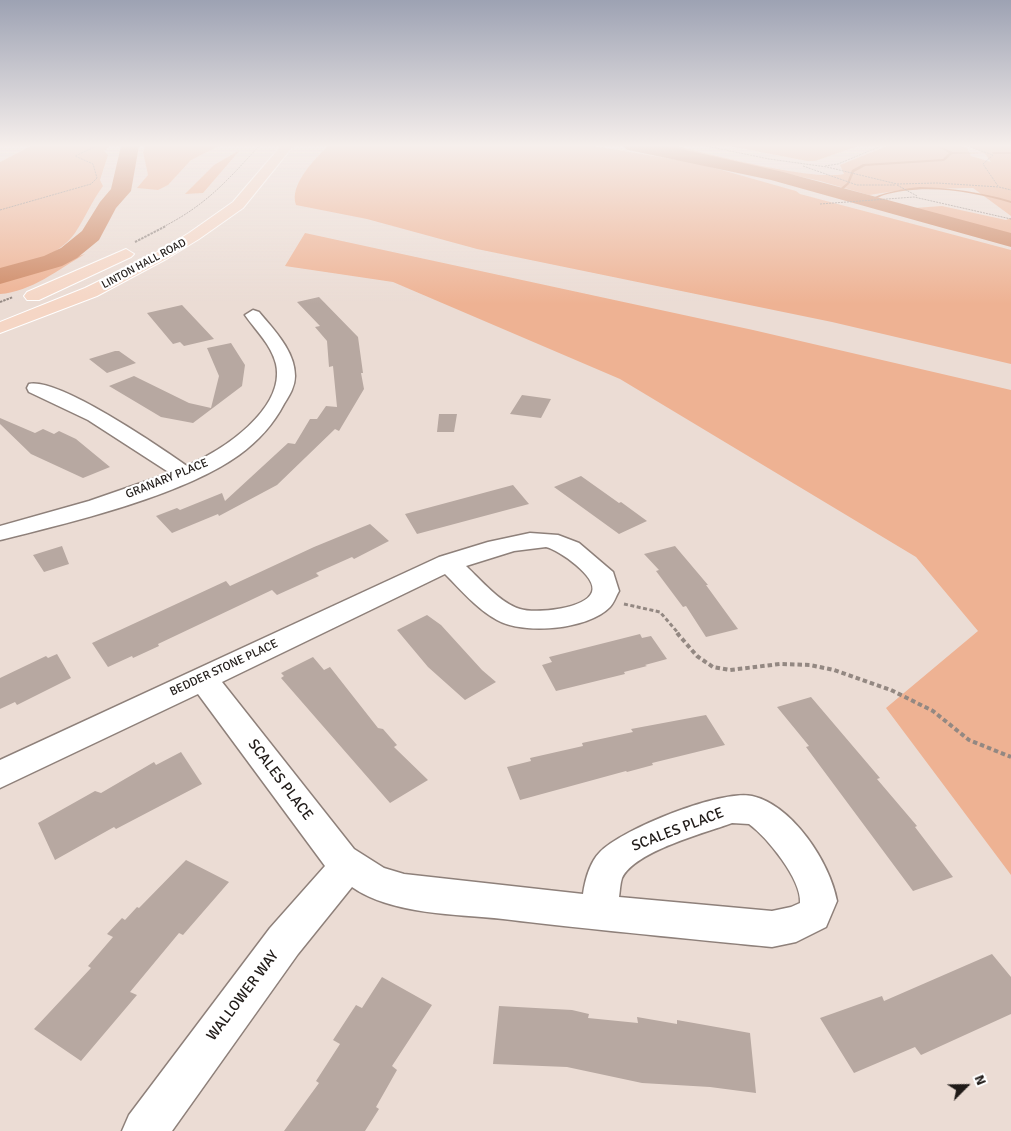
<!DOCTYPE html>
<html>
<head>
<meta charset="utf-8">
<style>
  body { margin:0 }
  #map { position:relative; width:1011px; height:1131px; overflow:hidden; background:#ebdcd4; font-family:Signika,sans-serif }
  canvas { display:block }
  .north { position:absolute; left:941px; top:1061px; width:50px; height:50px; -webkit-text-stroke:4px #fff; paint-order:stroke; rotate:67deg; font-size:14px; font-weight:700; line-height:20px; text-align:center; color:#201b18 }
  .north::after { content:''; display:block; margin:auto; width:18px; height:22px; background:#201b18; clip-path:polygon(50% 0,100% 100%,50% 72%,0 100%) }
</style>
</head>
<body>
<div id="map">
<canvas width="1011" height="1131"></canvas>
<div class="north">N</div>
</div>
<script>
const ctx = document.querySelector('canvas').getContext('2d');
ctx.lineJoin = 'round';
function fillPath(path, color) { ctx.fillStyle = color; ctx.fill(path, 'evenodd'); }
function stroke(path, color, width, dash) { ctx.strokeStyle = color; ctx.lineWidth = width; ctx.lineCap = dash ? 'butt' : 'round'; ctx.setLineDash(dash || []); ctx.stroke(path); }
function label(font, color, halo, rows, align = 'center') {
  ctx.font = font + ' Signika,sans-serif'; ctx.lineWidth = 4.5; ctx.setLineDash([]); ctx.textBaseline = 'middle'; ctx.strokeStyle = halo; ctx.fillStyle = color; for (const [text, x, y, turn = 0] of rows) {
    ctx.save(); ctx.translate(x, y); ctx.rotate((+turn || 0) * Math.PI / 180); ctx.textAlign = isNaN(turn) ? turn : align; if (halo) ctx.strokeText(text, 0, 0); ctx.fillText(text, 0, 0); ctx.restore();
  }
}
const green = new Path2D(`
  M31,146H110L104,151L108,155L100,180L103,186C92,201 85,218 75,233C58,257 27,264 0,270V162Z
  M145,146H219L191,160L168,185L158,190L137,188L148,175L143,152Z
  M328,146H593L697,163L796,191L800,194L1011,250V364L832,322L477,249L367,219L296,205C289,185 314,160 328,146Z
  M661,146H677C712,155 813,181 844,174L840,165L887,146H960L967,148L971,156L991,162L985,154L970,146H1011V216L973,188L908,189L869,195L820,181Z
  M730,146H858L815,161H807Z
  M240,150L203,193L185,194L214,165Z
  M942,206L1006,220L1011,218V236L914,208Z
  M305,233L753,330L1011,390V875L886,708L978,631L916,557L620,379L393,282L285,266Z
  M85,254C59,269 31,292 0,294V283Z`);
const stream = new Path2D(`
  M937,146H940L952,152L989,153L952,154L944,161L865,166L854,172L849,184L839,193L836,192L847,183L852,170L863,164L943,159L949,153Z
  M992,152H1011V154H993Z
  M920,187C951,188 981,192 1011,201V203C976,193 940,186 903,191C897,192 890,193 884,195C878,197 872,202 866,201C883,192 901,189 920,187Z`);
const river = new Path2D(`
  M121,146H139L131,191L116,208L99,240L77,258L62,266L0,284V268L44,256L61,248L82,231L100,202L111,189Z
  M624,146H663L681,149L783,172L1011,233V247L771,180L633,151L627,150Z`);
const building = new Path2D(`
  M319,297L358,337L363,373H361L364,389L339,431L335,429L277,485L219,516L218,514L172,533L156,516L177,508L180,510L222,493L225,501L288,443L295,444L310,419H317L326,406L337,407L333,366L329,367L327,341L315,327L320,326L297,302Z
  M182,305L214,339L184,346L180,342L173,344L147,313Z
  M231,343L245,365L242,386L193,423L161,417L109,386L134,376L189,403L211,408L219,376L207,348Z
  M115,351H119L136,363L107,373L89,359Z
  M522,395L551,399L541,418L510,414Z
  M439,414H457L454,432H437Z
  M0,418L35,433L43,429L54,434L59,431L76,439L110,467L83,478L31,454L0,424Z
  M581,476L619,503L621,502L647,521L619,534L554,487Z
  M513,485L529,504L417,534L405,514Z
  M370,524L389,541L354,559L352,557L316,573L319,576L277,595L272,590L158,644L159,646L133,658L132,656L108,667L92,643L226,581L230,586L314,547Z
  M62,546L69,564L44,572L33,555Z
  M675,546L708,585H706L738,629L706,637L686,606L683,607L656,571L659,570L644,554Z
  M427,615L441,625L482,670L496,682L465,700L428,667L397,630Z
  M640,634L642,638L651,636L667,659L645,665L647,666L624,672L625,674L556,691L542,665L552,662L549,657Z
  M57,654L71,678L17,705L15,702L0,709V678L46,656L48,658Z
  M313,657L324,670L330,667L378,728L383,729L397,745L394,747L428,780L390,803L281,678L284,676L281,673Z
  M811,697L880,778L877,779L917,826L915,827L953,877L913,891L806,747L809,746L777,707Z
  M706,715L725,745L652,763L653,765L627,772L626,771L520,800L507,767L531,761L530,758L583,746L582,743L633,732L631,729Z
  M181,752L202,784L116,829L114,827L55,860L38,823L95,791L101,793L154,762L156,765Z
  M186,860L229,882L183,935L179,933L130,992L137,995L81,1061L34,1029L91,968L88,966L113,937L107,934L122,918L125,920L137,907L139,908Z
  M992,954L1011,977V1014L921,1055L915,1047L854,1073L820,1018L882,996L884,1001Z
  M382,977L432,1005L392,1066L397,1070L376,1107L379,1109L365,1131H284L319,1083L316,1081L340,1044L333,1040L356,1005L362,1008Z
  M499,1006L572,1010L589,1014L588,1018L638,1023L637,1017L677,1024V1020L750,1033L756,1093L710,1087L642,1083L567,1067L493,1064Z`);
const pathFar3 = new Path2D(`
  M706,146L769,159L827,167L897,184L937,183L999,187L1011,190
  M967,146L993,155L983,164L998,186
  M803,166L857,185H895
  M825,166L838,164L881,146
  M897,185L917,196
  M820,204L914,197L1011,219
  M0,210L91,184L97,178L93,164L75,156L97,146
  M163,227C206,205 227,181 259,146`);
const pathFar2 = new Path2D(`
  M135,242L166,226
  M0,302L13,297`);
const pathFar1 = new Path2D(`
  M624,604L660,612L679,634`);
const path = new Path2D(`
  M677,633L697,656L713,667L730,670L780,664L810,665L834,670L891,690L933,711L969,740L1011,757`);
const minor = new Path2D(`
  M253,310L259,312C274,330 295,351 295,376C295,387 289,396 284,404C273,425 258,441 239,455C182,496 69,523 0,540V526L89,501L170,473L88,420L29,392L27,388L29,384C58,377 160,447 187,466C222,451 286,409 276,364C271,344 256,331 245,315Z
  M530,533L558,535L579,543L613,572L619,591C616,596 614,603 610,607C588,630 523,635 497,620C477,609 461,590 445,574L222,682L354,849L384,868L404,874L583,894C585,880 590,862 600,852C622,829 722,789 752,796C792,805 830,862 837,901L826,927L796,942L772,947C682,938 593,930 503,919C457,914 392,915 352,887L298,954L172,1131H122L129,1115L270,928L325,866L198,694L0,788V760L439,557L488,542ZM546,547C559,550 598,577 592,592C586,609 535,614 520,609C500,603 481,580 466,566L514,551ZM732,823L749,824C767,837 802,880 800,903L791,907L772,911L619,897C620,891 620,884 622,878C635,851 705,833 732,823Z`);
const major = new Path2D(`
  M281,146H293L243,208L199,239L168,258L97,296L0,333V322L85,288L158,252L189,233L233,202Z
  M126,249L134,254L131,257L39,300H27L24,296L27,292Z`);
const farStreetnames = [
  ["LINTON HALL ROAD",144,264,-28]
];
const streetNames = [
  ["GRANARY PLACE",167,479,-22],
  ["BEDDER STONE PLACE",224,668,-25]
];
const nearStreetnames = [
  ["SCALES PLACE",280,780,53],
  ["SCALES PLACE",678,830,-21],
  ["WALLOWER WAY",243,996,-53]
];
fillPath(green, '#eeb293');
fillPath(stream, '#ce8863');
fillPath(river, '#ce8863');
fillPath(building, '#b7a8a1');
stroke(minor, '#8e807a', 3);
stroke(major, '#fff', 2);
stroke(pathFar3, '#938882', 1, [2, 1]);
stroke(pathFar2, '#938882', 2, [2.5, 1]);
stroke(pathFar1, '#938882', 3, [4, 2.5]);
stroke(path, '#938882', 4, [4.5, 3]);
fillPath(minor, '#fff');
fillPath(major, '#f5d6c5');
const sky = ctx.createLinearGradient(0, 0, 0, 304);
sky.addColorStop(0, '#9da2b3');
sky.addColorStop(0.48, '#f6efec');
sky.addColorStop(1, '#f6efec00');
ctx.fillStyle = sky;
ctx.fillRect(0, 0, 1011, 304);
label('11px', '#201b18', '#fff', farStreetnames);
label('12px', '#201b18', '#fff', streetNames);
label('15px', '#201b18', '#fff', nearStreetnames);
</script>
</body>
</html>
